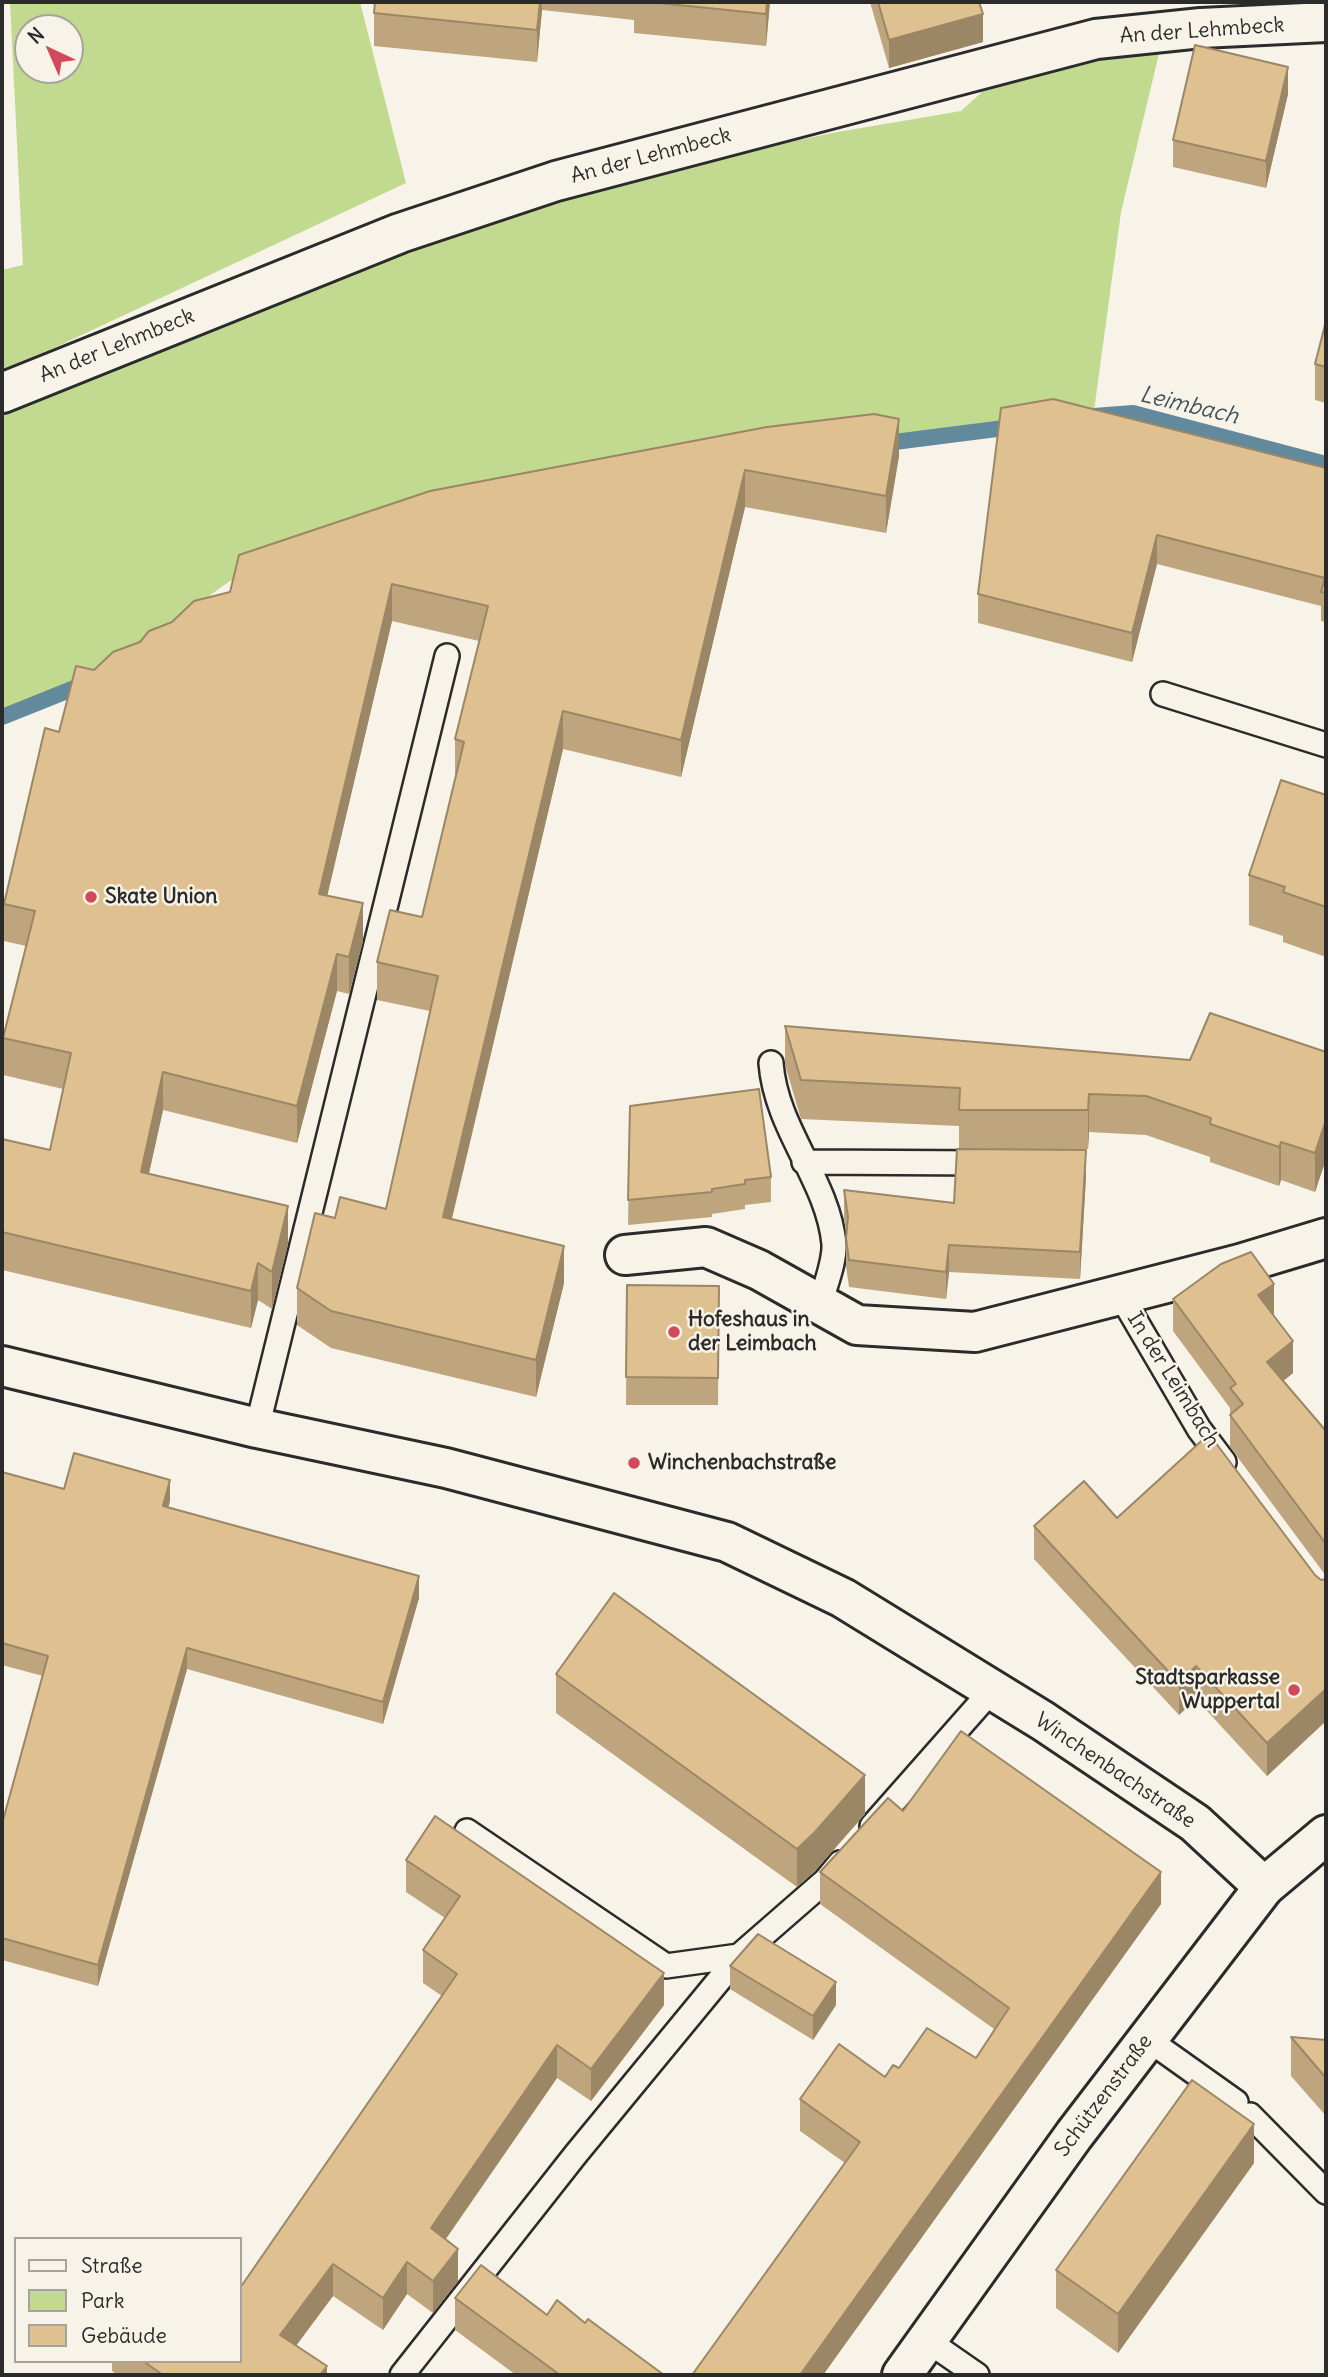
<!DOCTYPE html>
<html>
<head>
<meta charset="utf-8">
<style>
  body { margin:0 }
  #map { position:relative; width:1328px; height:2377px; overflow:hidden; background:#f7f3e8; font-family:Delius,sans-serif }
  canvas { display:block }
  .frame { position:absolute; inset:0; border:4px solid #2b2b2b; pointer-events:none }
  .legend { position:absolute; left:14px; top:2237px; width:228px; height:126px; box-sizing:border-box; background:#f7f3e8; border:2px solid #a5a39c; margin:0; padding:9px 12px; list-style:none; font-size:21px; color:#2b2b2b }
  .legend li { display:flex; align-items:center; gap:14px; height:35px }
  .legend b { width:35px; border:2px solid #a5a39c }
  .north { position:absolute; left:14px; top:14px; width:70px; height:70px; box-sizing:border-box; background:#f7f3e8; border:2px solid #a5a39c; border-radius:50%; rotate:316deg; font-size:19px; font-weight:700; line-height:28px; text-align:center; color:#2b2b2b }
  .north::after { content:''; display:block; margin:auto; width:24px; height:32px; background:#d1495b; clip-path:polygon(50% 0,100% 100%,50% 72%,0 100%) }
</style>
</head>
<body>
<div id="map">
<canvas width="1328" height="2377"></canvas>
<div class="frame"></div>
<ul class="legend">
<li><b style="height:9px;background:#f7f3e8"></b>Straße</li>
<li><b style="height:19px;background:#c1da90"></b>Park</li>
<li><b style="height:19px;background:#dec091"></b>Gebäude</li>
</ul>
<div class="north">N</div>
</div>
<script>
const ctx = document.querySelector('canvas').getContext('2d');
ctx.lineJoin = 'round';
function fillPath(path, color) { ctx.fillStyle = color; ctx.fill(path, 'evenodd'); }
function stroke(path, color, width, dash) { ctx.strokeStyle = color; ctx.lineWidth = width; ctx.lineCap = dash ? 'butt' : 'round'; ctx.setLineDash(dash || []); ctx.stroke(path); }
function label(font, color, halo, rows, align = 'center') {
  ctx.font = font + ' Delius,sans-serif'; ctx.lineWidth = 5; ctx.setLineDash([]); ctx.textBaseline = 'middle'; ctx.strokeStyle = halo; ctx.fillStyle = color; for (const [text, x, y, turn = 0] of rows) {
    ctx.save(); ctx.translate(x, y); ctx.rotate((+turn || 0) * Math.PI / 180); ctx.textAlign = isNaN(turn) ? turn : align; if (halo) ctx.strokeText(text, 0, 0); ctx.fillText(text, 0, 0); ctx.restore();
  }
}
const green = new Path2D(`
  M10,2H360L406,183L54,348L2,369V270L23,265ZM28,28H70V70H28Z
  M1163,37L1121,212L1094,411L853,442L424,516L230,581L106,669L2,710V406L542,194L832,133L961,111L1004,72Z`);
const stream = new Path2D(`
  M1094,416L1133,413L1326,464
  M879,444L1020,426
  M2,717L87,683`);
const service = new Path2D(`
  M1163,694L1326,745
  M771,1063C776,1130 828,1180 834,1244C835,1262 825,1285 821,1302
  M804,1162L987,1163
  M1121,1296L1199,1429L1224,1462
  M257,1428L447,656
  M872,1826L992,1690
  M467,1831L666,1966L739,1956
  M1146,2038L1236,2102
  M1250,2115L1326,2192
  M928,2341L977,2375
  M402,2375L576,2154L739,1956L825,1881L840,1863`);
const minor = new Path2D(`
  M2,393L400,233L556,181L1096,39L1201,28L1326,22
  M625,1255L706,1247L759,1270L857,1325L975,1332L1240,1264L1326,1238
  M2,1366L257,1428L446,1468L727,1542L843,1598L1043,1721L1195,1823L1264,1887`);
const tertiary = new Path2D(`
  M902,2375L1074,2135L1264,1887L1326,1835`);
const wall = new Path2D(`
  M375,2H770L766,46L634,33V20L542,10L537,62L374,46V13Z
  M870,2H979L983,42L889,68Z
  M1288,94L1266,188L1173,167V140Z
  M1326,321V403L1315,400V364Z
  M899,456L886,533L745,507L681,777L563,749L452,1219L564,1283L536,1397L331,1348L297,1325V1288L335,1218L386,1209L430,1011L377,1000V962L422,917L455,777V739L479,641L392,621L327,895L363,941L349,994L337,991L297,1143L163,1110L149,1173L288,1244L272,1309L258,1300L251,1328L2,1270V1139L50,1150L63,1089L3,1075V1038L26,946L4,941V904L59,732L94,670L172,622L430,491Z
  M1326,468V622L1321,621V606L1157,564L1132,662L978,623V594Z
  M1326,795V957L1283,942V936L1249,925V875Z
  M785,1026L1190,1060L1326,1052V1159L1315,1192L1281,1180L1279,1186L1210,1162V1157L1146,1135L1089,1132L1088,1149H959V1126L801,1119L785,1065Z
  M630,1106L771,1177V1202L745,1205V1209L712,1214V1217L628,1225Z
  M1086,1177L1080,1279L949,1272L946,1299L849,1287L846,1266V1234L844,1218V1190L954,1203Z
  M627,1285L719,1286L718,1405H626Z
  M1173,1299L1274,1315L1293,1373L1283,1381L1326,1431V1576L1230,1447V1408L1173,1331Z
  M2,1472L64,1489L170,1501L168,1507L419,1598L383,1724L187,1669L98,1986L2,1960V1824L43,1676L2,1665Z
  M1117,1518L1315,1575L1321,1580L1326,1579V1721L1267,1776L1196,1699L1179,1715L1034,1559V1526Z
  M556,1674L865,1814L815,1871L797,1887L556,1713Z
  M903,1811L1161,1904L823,2375H692L845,2163L800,2131V2099L885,2077L899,2068L976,2058L994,2029L820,1904V1872Z
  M406,1860L664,2005L591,2101L557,2078L446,2239L458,2281L433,2313L407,2294L383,2330L333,2296L296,2346L327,2375H118L112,2371V2361H240L442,1996L423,1983V1950L445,1918L406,1892Z
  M730,1966L836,2005L813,2040L730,1989Z
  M1291,2037L1326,2040V2116L1291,2076Z
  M1254,2163L1118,2353L1056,2308V2270Z
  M455,2298L585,2323L664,2375H516L455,2330Z`);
const shadedWall = new Path2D(`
  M540,2H542V10L537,62V30Z
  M767,2H770L766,46V14Z
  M983,14V42L889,68V40Z
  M1288,67V94L1266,188V161Z
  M899,419V456L886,533V496Z
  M745,470V507L681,777V740Z
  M1157,535V564L1132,662V633Z
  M392,584V621L319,931V894Z
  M563,711V749L443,1255V1217Z
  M363,903V941L349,994V957Z
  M337,954V991L297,1143V1106Z
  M163,1072V1110L141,1209V1172Z
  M1089,1094V1132L1088,1149V1110Z
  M1326,1120V1159L1315,1192V1153Z
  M1281,1142V1180L1279,1186V1147Z
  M1086,1150V1177L1080,1279V1252Z
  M288,1206V1244L272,1309V1272Z
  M949,1245V1272L946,1299V1272Z
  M564,1246V1283L536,1397V1360Z
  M258,1263V1300L251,1328V1291Z
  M1274,1284V1316L1258,1295Z
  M1293,1341V1373L1267,1394V1362Z
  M170,1480V1501L163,1527V1506Z
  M419,1576V1598L383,1724V1702Z
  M187,1648V1669L98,1986V1965Z
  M1196,1666V1699L1179,1715V1683Z
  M1326,1689V1721L1267,1776V1743Z
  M865,1775V1814L815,1871L797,1887V1849Z
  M1161,1872V1904L823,2375H800Z
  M664,1973V2005L591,2101V2069Z
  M836,1982V2005L813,2040V2016Z
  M557,2045V2078L431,2260V2228Z
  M3,2085V2124L2,2130V2091Z
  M1254,2124V2163L1118,2353V2314Z
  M458,2249V2281L433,2313V2281Z
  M407,2262V2294L383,2330V2298Z
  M333,2264V2296L280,2367V2335Z
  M327,2366V2375H320Z`);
const building = new Path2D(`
  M375,2H540L537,30L374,13Z
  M649,2H767L766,14Z
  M878,2H979L983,14L889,40Z
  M1195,45L1288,67L1266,161L1173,140Z
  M1326,321V367L1315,364Z
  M1053,399L1326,468V593L1321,592L1325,578L1157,535L1132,633L978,594L1001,408Z
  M874,414L899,419L886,496L745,470L681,740L563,711L443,1217L564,1246L536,1360L331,1311L297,1288L315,1213L335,1218L340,1197L386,1209L438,976L377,962L390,910L422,917L464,742L455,739L488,606L392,584L319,894L363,903L349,957L337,954L297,1106L163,1072L141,1172L288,1206L272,1272L258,1263L251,1291L2,1232V1139L50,1150L71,1053L3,1038L35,911L4,904L45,728L59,732L76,666L94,670L113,652L140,642L149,631L172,622L194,601L230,592L239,555L430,491L767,427Z
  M1281,780L1326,795V907L1283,892L1285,887L1249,875Z
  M1210,1013L1326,1052V1120L1315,1153L1281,1142L1279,1147L1210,1124L1211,1118L1146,1096L1089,1094L1088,1110H959L960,1088L801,1080L785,1026L1190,1060Z
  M759,1089L771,1177L745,1180V1184L712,1189V1192L628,1200L630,1106Z
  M957,1149L1086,1150L1080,1252L949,1245L946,1272L849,1260L846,1238L848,1217L844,1190L954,1203Z
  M1251,1252L1274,1284L1258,1295L1293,1341L1267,1362L1326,1431V1544L1230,1415L1243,1404L1230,1388L1236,1384L1173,1299L1221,1264Z
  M627,1285L719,1286L718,1378L626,1377Z
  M1209,1434L1315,1575L1321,1580L1326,1579V1689L1267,1743L1196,1666L1179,1683L1034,1526L1084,1481L1117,1518Z
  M74,1453L170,1480L163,1506L419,1576L383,1702L187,1648L98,1965L2,1938V1824L48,1656L2,1643V1472L64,1489Z
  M614,1593L865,1775L815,1832L797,1849L556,1674Z
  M961,1731L1161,1872L800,2375H692L860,2142L800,2099L839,2044L885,2077L893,2065L899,2068L927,2028L976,2058L1009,2008L820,1872L888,1798L903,1811Z
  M435,1816L664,1973L591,2069L557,2045L431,2228L458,2249L433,2281L407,2262L383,2298L333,2264L280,2335L327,2366L320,2375H163L143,2361H240V2288L457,1974L423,1950L460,1896L406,1860Z
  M758,1934L836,1982L813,2016L730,1966Z
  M1291,2037L1326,2040V2078Z
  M1192,2080L1254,2124L1118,2314L1056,2270Z
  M481,2265L547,2315L557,2300L585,2323L588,2319L664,2375H560L455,2298Z`);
const markers = [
  [91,897,7,"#d1495b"],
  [674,1332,7,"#d1495b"],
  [634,1463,7,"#d1495b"],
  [1294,1690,7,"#d1495b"]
];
const streetNames = [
  ["An der Lehmbeck",1202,31,-4],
  ["An der Lehmbeck",651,156,-15],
  ["An der Lehmbeck",117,346,-22],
  ["In der Leimbach",1173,1380,58],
  ["Winchenbachstraße",1115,1771,34],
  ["Schützenstraße",1104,2096,-53]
];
const poiNames = [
  ["Skate Union",105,897],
  ["Hofeshaus in",688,1320],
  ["der Leimbach",688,1344],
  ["Winchenbachstraße",648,1463],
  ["Stadtsparkasse",1280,1678,"right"],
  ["Wuppertal",1280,1702,"right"]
];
const waterNames = [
  ["Leimbach",1189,406,13]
];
fillPath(green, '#c1da90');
stroke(stream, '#62899c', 16);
stroke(service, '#2b2b2b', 28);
stroke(minor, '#2b2b2b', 44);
stroke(tertiary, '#2b2b2b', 44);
stroke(service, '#f7f3e8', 23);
stroke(minor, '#f7f3e8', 38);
stroke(tertiary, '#f7f3e8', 38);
fillPath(wall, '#bfa57d');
fillPath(shadedWall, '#9b8666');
fillPath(building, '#dec091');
stroke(building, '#9b8666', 2);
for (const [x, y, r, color] of markers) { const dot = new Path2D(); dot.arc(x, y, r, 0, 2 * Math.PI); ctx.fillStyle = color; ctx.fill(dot); stroke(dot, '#f7f3e8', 2.5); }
label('21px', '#2b2b2b', '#f7f3e8', streetNames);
label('bold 21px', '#2b2b2b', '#f7f3e8', poiNames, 'left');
label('italic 23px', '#42525a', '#f7f3e8', waterNames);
</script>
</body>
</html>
